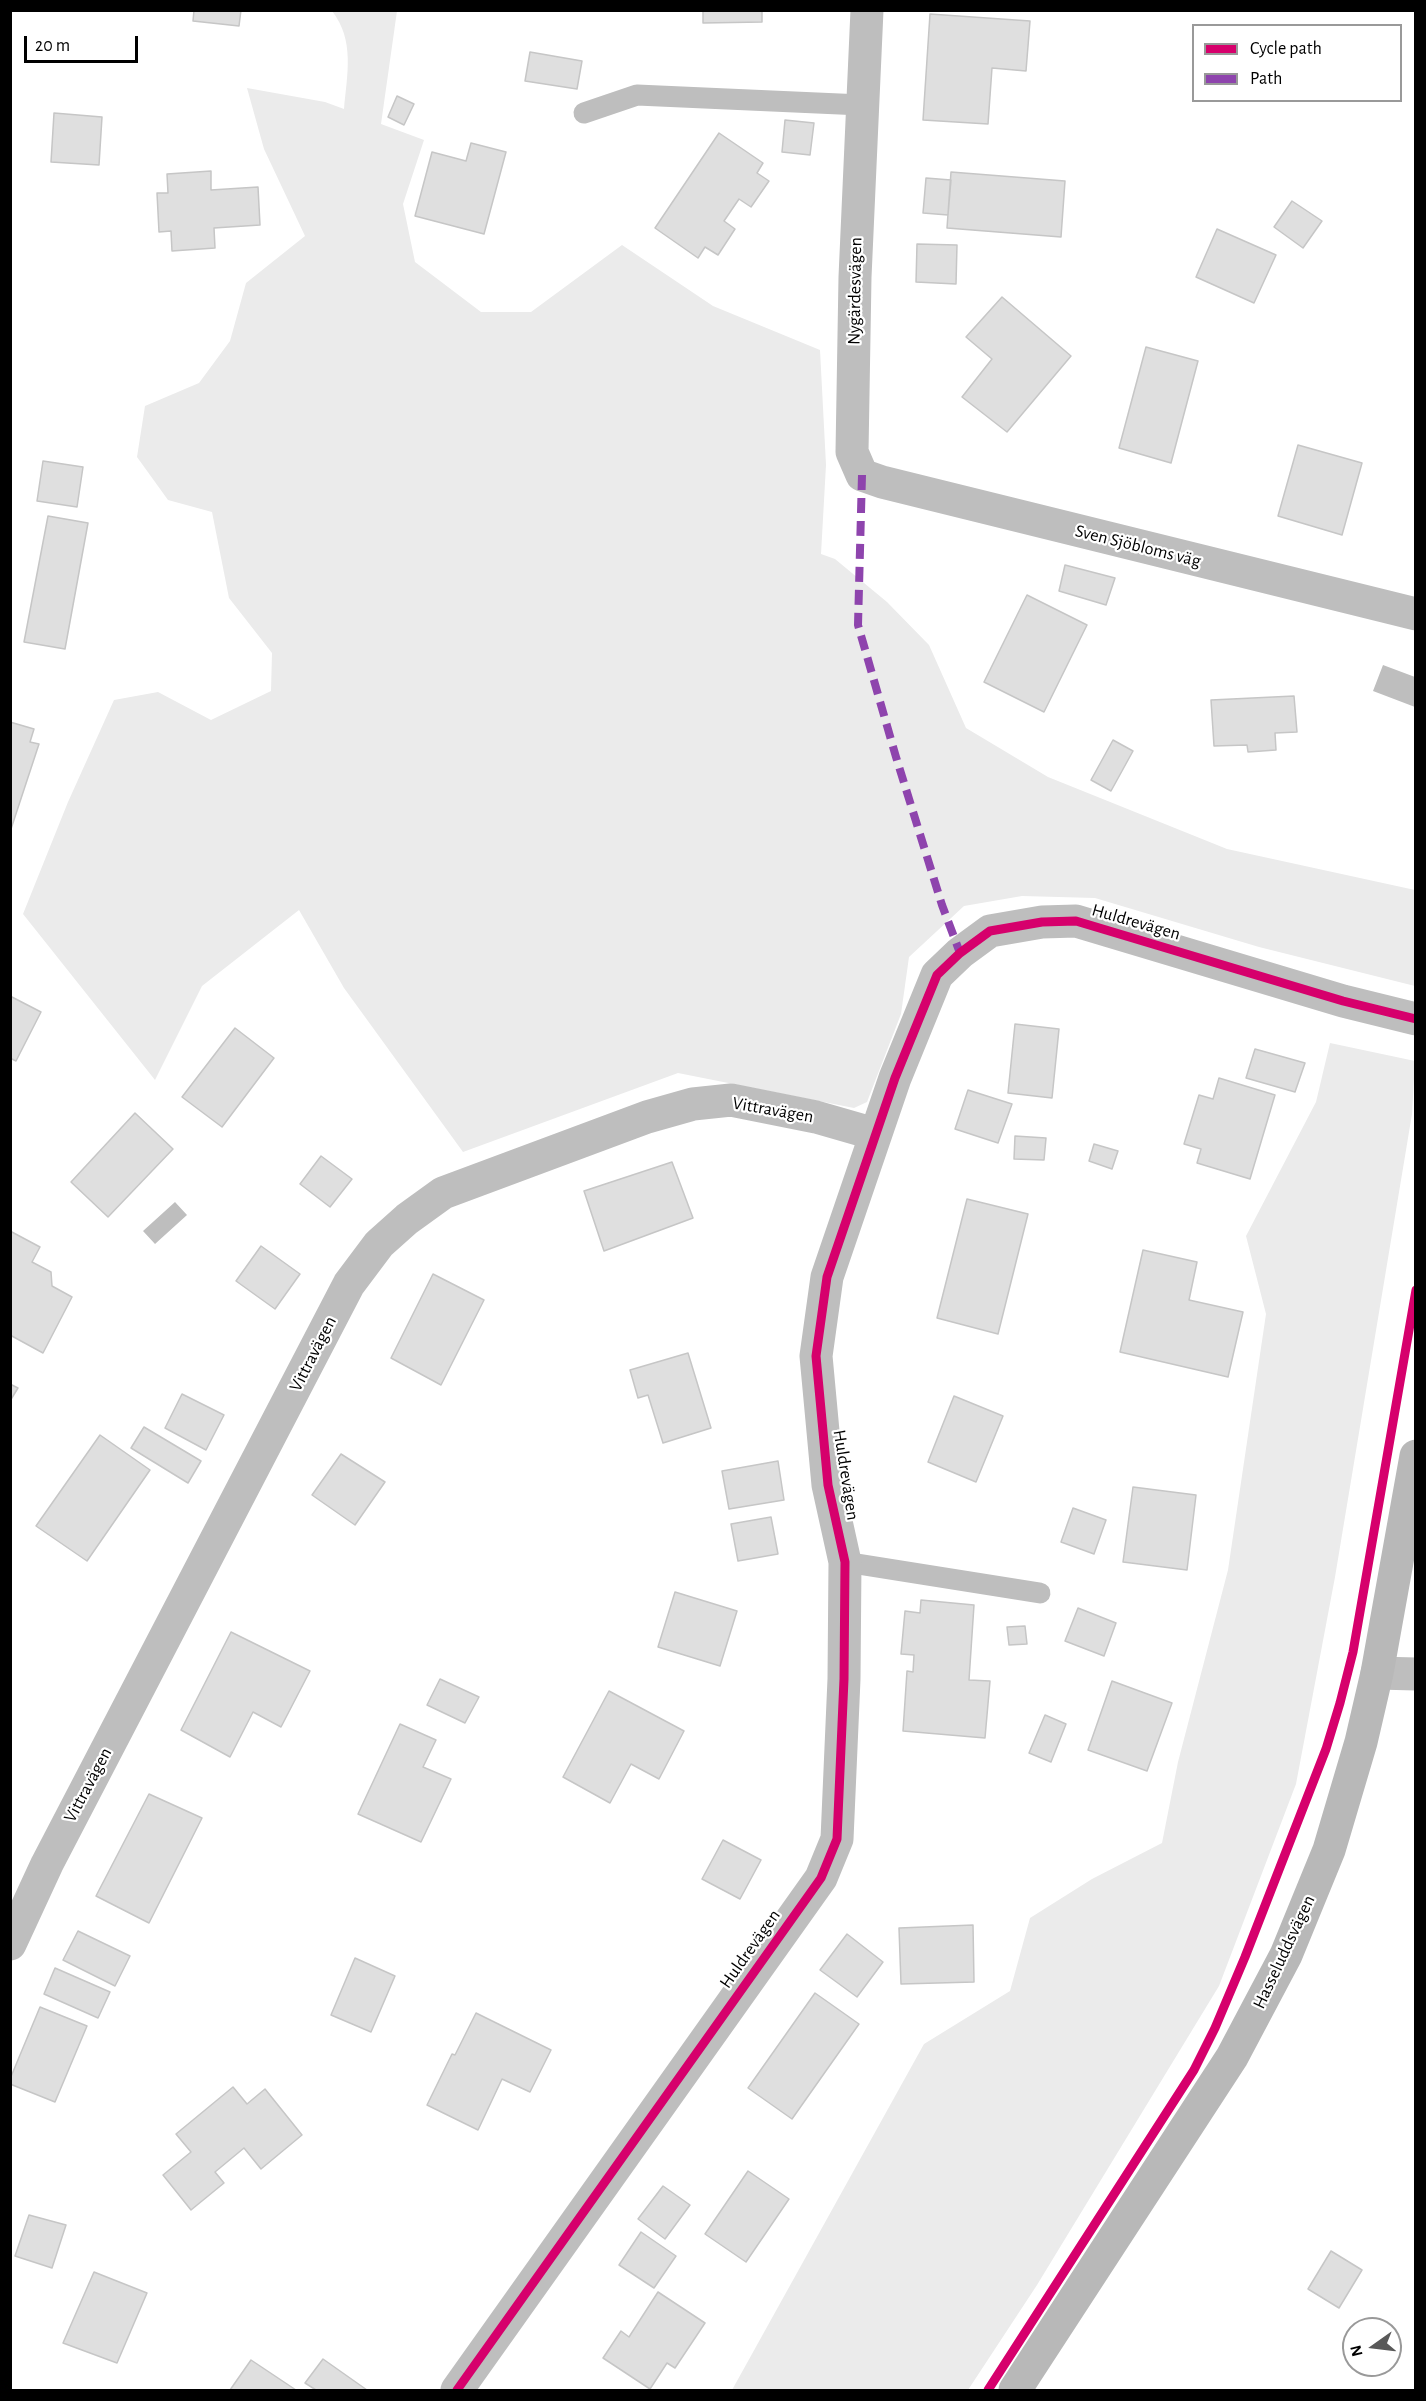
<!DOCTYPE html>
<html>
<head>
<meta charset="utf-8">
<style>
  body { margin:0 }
  #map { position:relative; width:1426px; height:2401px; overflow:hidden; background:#fff; font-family:"Alegreya Sans",sans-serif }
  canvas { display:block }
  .frame { position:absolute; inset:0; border:12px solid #000; pointer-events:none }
  .legend { position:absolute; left:1192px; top:24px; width:210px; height:78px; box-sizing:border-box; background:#fff; border:2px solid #999; margin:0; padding:8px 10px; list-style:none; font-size:18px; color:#000 }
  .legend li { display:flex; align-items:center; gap:12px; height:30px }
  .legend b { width:30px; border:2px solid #999 }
  .north { position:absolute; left:1342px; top:2317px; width:60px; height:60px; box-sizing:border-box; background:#fff; border:2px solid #999; border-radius:50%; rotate:256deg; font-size:16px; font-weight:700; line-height:24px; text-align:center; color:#000 }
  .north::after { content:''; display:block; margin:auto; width:21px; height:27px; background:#595959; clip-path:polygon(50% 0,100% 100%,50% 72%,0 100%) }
  .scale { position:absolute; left:24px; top:36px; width:114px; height:27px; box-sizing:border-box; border:3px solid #000; border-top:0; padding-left:8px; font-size:18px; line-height:21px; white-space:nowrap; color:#000; -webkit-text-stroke:4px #fff; paint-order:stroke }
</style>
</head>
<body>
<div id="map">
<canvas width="1426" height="2401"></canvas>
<div class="frame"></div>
<ul class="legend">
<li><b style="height:8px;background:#d6006c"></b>Cycle path</li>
<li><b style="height:8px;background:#8e44ad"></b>Path</li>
</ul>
<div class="north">N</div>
<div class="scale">20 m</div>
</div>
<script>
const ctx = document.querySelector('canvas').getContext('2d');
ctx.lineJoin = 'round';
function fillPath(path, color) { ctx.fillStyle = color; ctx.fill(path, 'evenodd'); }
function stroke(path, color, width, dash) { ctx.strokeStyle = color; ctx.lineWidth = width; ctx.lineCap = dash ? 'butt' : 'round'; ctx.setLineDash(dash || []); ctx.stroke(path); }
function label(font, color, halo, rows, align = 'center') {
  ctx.font = font + ' "Alegreya Sans",sans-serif'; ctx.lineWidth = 4.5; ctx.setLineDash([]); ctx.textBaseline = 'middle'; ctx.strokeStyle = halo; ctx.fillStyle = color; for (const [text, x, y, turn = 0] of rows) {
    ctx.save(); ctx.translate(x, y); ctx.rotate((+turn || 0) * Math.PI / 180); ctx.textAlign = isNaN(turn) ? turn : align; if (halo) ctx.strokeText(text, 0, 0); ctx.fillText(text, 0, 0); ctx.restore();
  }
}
const green = new Path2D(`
  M332,11H397L381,124L424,140L403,204L415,262L481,312H531L622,245L713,306L820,350L826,465L821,554L835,559L887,602L929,645L966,728L1048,777L1227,849L1415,890V986L1259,947L1095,898L1022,896L964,906L909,957L901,1014L867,1102L854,1108L678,1073L463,1152L344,988L299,910L202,986L155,1080L23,914L68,802L114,700L158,692L211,720L271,691L272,653L229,598L212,512L168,500L137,457L145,406L199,383L230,341L246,283L305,236L264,149L247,88L325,102L344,109C347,75 355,40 332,11Z
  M1330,1043L1415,1061L1412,1114L1335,1577L1296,1784L1219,1986L1037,2285L968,2390H732L924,2044L1010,1991L1030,1918L1092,1879L1162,1843L1178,1762L1228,1570L1266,1314L1246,1236L1316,1102Z`);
const water = new Path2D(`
  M1383,665L1415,677V707L1373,691Z
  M175,1202L187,1215L155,1244L143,1231Z`);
const building = new Path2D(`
  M194,10H241L239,26L193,21Z
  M703,10H762V22L703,23Z
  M930,14L1030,21L1026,71L992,68L988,124L923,120Z
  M530,52L582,61L577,89L525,81Z
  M397,96L414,104L404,125L388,117Z
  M54,113L102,117L99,165L51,162Z
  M785,120L814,123L810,155L782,152Z
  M719,133L763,163L757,173L769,181L751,207L739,199L724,221L735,229L718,255L705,247L698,258L655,228Z
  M471,143L506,152L484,234L415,216L432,152L466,161Z
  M211,171V190L258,187L260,225L214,228L215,248L172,251L171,231L159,232L157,193H168L167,174Z
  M951,172L1065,181L1061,237L947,228Z
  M926,178L951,180L948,215L923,213Z
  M1292,201L1322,221L1303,248L1274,227Z
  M1217,229L1276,255L1254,303L1196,277Z
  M917,244L957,245L956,284L916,282Z
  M1002,297L1071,356L1007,432L962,397L992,359L966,337Z
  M1146,347L1198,361L1171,463L1119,448Z
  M1298,445L1362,463L1342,535L1278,516Z
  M43,461L83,467L77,507L37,501Z
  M48,516L88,523L65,649L24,642Z
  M1065,565L1115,578L1106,605L1059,591Z
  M1027,595L1087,625L1044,712L984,682Z
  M1294,696L1297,732L1275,733L1276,750L1248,752L1247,745L1214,746L1211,700Z
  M10,722L34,729L30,742L39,744L10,832Z
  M1113,740L1133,751L1111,791L1091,780Z
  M10,996L41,1012L16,1061L10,1058Z
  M1015,1024L1059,1029L1052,1098L1008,1093Z
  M235,1028L274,1058L222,1127L182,1097Z
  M1255,1049L1305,1063L1295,1092L1246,1078Z
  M1219,1078L1275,1095L1250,1179L1197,1163L1201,1149L1184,1144L1199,1095L1213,1099Z
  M968,1090L1012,1104L998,1143L955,1129Z
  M135,1113L173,1149L108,1217L71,1182Z
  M1015,1136L1046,1138L1044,1160L1014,1159Z
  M1094,1144L1118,1151L1112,1169L1089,1161Z
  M321,1156L352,1179L330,1207L300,1184Z
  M672,1162L693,1218L604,1251L584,1191Z
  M967,1199L1028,1214L998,1334L937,1318Z
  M10,1231L40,1247L32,1262L51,1272L52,1286L72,1297L43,1353L10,1335Z
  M261,1246L300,1274L275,1309L236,1281Z
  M1143,1250L1197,1262L1189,1300L1243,1312L1228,1377L1120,1352Z
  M433,1274L484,1300L441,1385L391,1358Z
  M688,1353L711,1428L663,1443L648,1395L638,1398L630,1370Z
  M10,1384L18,1388L10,1401Z
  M182,1394L224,1415L206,1450L165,1428Z
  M954,1396L1003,1416L976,1482L928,1462Z
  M144,1427L201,1461L188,1483L131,1448Z
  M100,1435L150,1470L87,1561L36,1526Z
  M341,1454L385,1482L355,1525L312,1495Z
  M778,1461L784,1500L729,1509L722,1471Z
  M1133,1487L1196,1495L1187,1570L1123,1562Z
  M1073,1508L1106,1520L1094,1554L1061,1542Z
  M771,1517L778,1554L738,1561L731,1524Z
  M675,1592L737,1611L720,1666L658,1647Z
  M921,1600L974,1605L969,1680L990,1681L985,1738L903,1731L907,1671L913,1672L914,1655L901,1654L905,1611L920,1613Z
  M1078,1608L1116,1623L1104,1656L1065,1641Z
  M1025,1626L1027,1644L1009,1645L1007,1627Z
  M231,1632L310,1671L281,1727L253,1712L230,1757L181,1730Z
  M440,1679L479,1697L465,1723L427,1705Z
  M1112,1681L1172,1703L1147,1771L1088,1750Z
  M609,1691L684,1731L659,1779L631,1764L610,1803L563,1777Z
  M1045,1715L1066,1724L1051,1762L1029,1753Z
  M400,1724L436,1740L423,1767L451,1779L421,1842L358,1814Z
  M149,1794L202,1818L149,1923L96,1896Z
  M723,1840L761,1860L740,1899L702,1879Z
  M973,1925L974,1982L901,1984L899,1928Z
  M78,1931L130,1956L115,1986L63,1960Z
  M847,1934L883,1962L857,1997L820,1970Z
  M355,1958L395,1976L371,2032L331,2015Z
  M55,1968L110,1992L98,2018L44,1994Z
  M815,1993L859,2024L792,2119L748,2088Z
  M40,2007L87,2026L55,2102L10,2084V2079Z
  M476,2013L551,2050L530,2092L502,2079L478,2130L427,2105L452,2054L455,2055Z
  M233,2087L247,2104L265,2089L302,2135L261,2169L244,2148L215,2172L224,2183L191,2210L163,2175L191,2152L176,2134Z
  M748,2171L789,2199L746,2262L705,2234Z
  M663,2186L690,2205L665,2239L638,2219Z
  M29,2215L66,2225L52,2268L15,2256Z
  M641,2232L676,2256L654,2288L619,2265Z
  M1331,2251L1362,2270L1339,2308L1308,2289Z
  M94,2272L147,2293L117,2363L63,2343Z
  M658,2292L705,2323L675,2368L667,2363L650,2389L603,2358L621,2331L629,2337Z
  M323,2359L367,2390H316L305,2383Z
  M251,2360L296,2390H230Z`);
const lane = new Path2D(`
  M584,113L637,95L862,105
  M845,1562L1040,1593`);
const street = new Path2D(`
  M867,10L855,277L852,452L862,475L882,482L1416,614
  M1377,1673L1416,1674
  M10,1944L47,1864L349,1284L379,1244L407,1219L443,1193L647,1117L693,1104L731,1100L816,1117L875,1134
  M457,2390L821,1878L837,1839L844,1679L845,1562L828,1485L816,1356L827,1277L895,1078L937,975L960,953L990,931L1042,922L1076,921L1343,1001L1416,1019`);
const secondary = new Path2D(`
  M1015,2390L1232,2057L1286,1955L1329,1850L1361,1742L1377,1673L1416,1456`);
const quiet = new Path2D(`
  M862,475L858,625L896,757L942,905L960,953`);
const cycleway = new Path2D(`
  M457,2390L821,1878L837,1839L844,1679L845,1562L828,1485L816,1356L827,1277L895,1078L937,975L960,953L990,931L1042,922L1076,921L1343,1001L1416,1019
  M988,2390L1194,2070L1215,2028L1245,1957L1326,1749L1340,1703L1353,1652L1416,1290`);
const streetNames = [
  ["Nygärdesvägen",855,291,-89],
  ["Sven Sjöbloms väg",1138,546,14],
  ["Huldrevägen",1136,922,16],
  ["Vittravägen",773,1110,10],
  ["Vittravägen",313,1354,-63],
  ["Huldrevägen",846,1475,81],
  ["Vittravägen",88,1785,-62],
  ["Huldrevägen",750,1949,-55],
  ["Hasseluddsvägen",1284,1952,-65]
];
fillPath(green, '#ebebeb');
fillPath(water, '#bebebe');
fillPath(building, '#dfdfdf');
stroke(building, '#c6c6c6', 1.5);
stroke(lane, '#bebebe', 21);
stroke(street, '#bebebe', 33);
stroke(secondary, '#b8b8b8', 33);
stroke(quiet, '#8e44ad', 8, [15, 8]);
stroke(cycleway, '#d6006c', 9);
label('18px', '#000', '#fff', streetNames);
</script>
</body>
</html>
